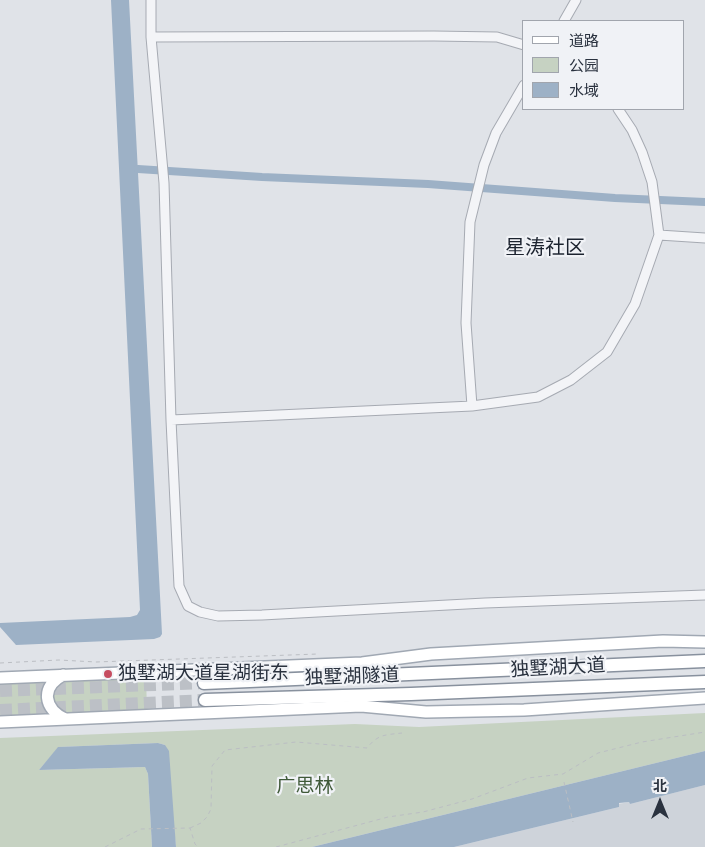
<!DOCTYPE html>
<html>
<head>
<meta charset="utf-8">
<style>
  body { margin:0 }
  #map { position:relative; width:705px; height:847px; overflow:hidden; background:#e0e3e8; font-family:Karla,"Noto Sans SC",sans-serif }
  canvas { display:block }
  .legend { position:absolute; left:522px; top:20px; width:162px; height:90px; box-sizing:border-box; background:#f0f2f6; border:1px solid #a1a5ad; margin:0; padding:6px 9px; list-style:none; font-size:15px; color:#2a323f }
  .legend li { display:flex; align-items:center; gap:10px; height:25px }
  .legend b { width:25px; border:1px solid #a1a5ad }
  .north { position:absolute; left:635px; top:777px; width:50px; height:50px; -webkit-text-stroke:4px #f0f2f6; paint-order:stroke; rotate:0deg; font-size:14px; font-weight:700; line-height:20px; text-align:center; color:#2a323f }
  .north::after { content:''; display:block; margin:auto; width:18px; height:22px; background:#2a323f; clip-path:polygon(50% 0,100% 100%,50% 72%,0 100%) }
</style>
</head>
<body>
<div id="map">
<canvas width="705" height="847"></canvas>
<ul class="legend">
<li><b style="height:6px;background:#fff"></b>道路</li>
<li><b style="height:14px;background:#c6d2c2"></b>公园</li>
<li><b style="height:14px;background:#9db1c6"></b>水域</li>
</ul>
<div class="north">北</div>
</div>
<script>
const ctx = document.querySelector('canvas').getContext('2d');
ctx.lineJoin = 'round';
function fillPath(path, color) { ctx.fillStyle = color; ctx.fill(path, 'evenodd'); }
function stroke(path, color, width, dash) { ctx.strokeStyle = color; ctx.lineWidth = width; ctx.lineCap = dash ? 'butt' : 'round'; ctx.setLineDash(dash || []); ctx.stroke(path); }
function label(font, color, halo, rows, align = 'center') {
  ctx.font = font + ' Karla,"Noto Sans SC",sans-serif'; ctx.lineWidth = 4.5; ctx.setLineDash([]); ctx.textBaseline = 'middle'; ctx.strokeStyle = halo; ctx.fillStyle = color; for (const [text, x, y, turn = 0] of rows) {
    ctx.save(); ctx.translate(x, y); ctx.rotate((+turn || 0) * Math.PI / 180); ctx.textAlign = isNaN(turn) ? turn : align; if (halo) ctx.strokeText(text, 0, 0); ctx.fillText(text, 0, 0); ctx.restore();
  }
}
const built = new Path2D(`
  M705,785V847H454L619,807V804L629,802L630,804Z`);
const green = new Path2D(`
  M146,675L147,712L66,716C58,710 48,699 54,689C56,686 60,683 63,680Z
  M48,680L50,715L0,719V682Z
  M705,713V751L312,847H176L165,745L158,743L59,747L39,770L145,767L148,774L152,847H0V738L355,724L419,727Z`);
const water = new Path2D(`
  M111,0H129L162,634L160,637L154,639L16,645L0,627V623L130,617L137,615L140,610Z
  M158,743L165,745L169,751L176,847H152L148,774L145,767L39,770L58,747Z
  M705,751V785L630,804L629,802L619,803V807L454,847H312Z`);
const canal = new Path2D(`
  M138,169L262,177L428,184L615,198L705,202`);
const highwayTunnel = new Path2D(`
  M0,691L204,683
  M0,710L205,700`);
const path = new Path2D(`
  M0,663L59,660L96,662L318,654
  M564,782L573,822
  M190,828L201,823L207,817L211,809L212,766L225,750L296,742L367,748C378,734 385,735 402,733
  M105,847L141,829L190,828L195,844L198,847
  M276,847L388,817L423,812L472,799L528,778L563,774L598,753L642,742L705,732`);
const minor = new Path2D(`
  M151,0V37L164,183L171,420L179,586L188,606L200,612L218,616L262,615L485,603L705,595
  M564,21L576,0
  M151,37L434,36L497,37L524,45
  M659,235L705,238
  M472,406L466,323L470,222L484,165L496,133L524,85
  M171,420L472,406L538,397L571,380L607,352L635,304L659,235L652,182L642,152L632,130L618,109`);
const major = new Path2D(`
  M63,675C40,687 44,709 65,719
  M0,678L362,663L431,654L663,641L705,642
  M0,722L361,706L426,712L524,710L705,698`);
const highway = new Path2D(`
  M204,683L705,661
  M205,700L411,694L705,682`);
const markers = [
  [108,674,5,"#c64d60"]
];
const streetNames = [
  ["独墅湖大道",558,668,-3],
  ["独墅湖隧道",352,677,-2]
];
const poiNames = [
  ["独墅湖大道星湖街东",118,674]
];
const parkNames = [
  ["广思林",305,787]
];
const neighbourhoodNames = [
  ["星涛社区",545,248]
];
fillPath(built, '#ced3da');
fillPath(green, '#c6d2c2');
fillPath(water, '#9db1c6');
stroke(canal, '#9db1c6', 8);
stroke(highwayTunnel, '#bcc0c6', 12, [12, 6]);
stroke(minor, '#a6aab2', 11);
stroke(major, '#a0a8b3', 14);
stroke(highway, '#88919e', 15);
stroke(path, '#bbbec3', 1, [4, 4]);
stroke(minor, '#f3f4f7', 9);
stroke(major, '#fff', 11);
stroke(highway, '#fff', 12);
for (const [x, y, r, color] of markers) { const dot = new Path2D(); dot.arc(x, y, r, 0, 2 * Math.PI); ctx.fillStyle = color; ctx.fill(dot); stroke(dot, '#f0f2f6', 2); }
label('19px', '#2a323f', '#f0f2f6', streetNames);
label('19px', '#2a323f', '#f0f2f6', poiNames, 'left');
label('19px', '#3f5938', '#f0f2f6', parkNames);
label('20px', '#1c232f', '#f0f2f6', neighbourhoodNames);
</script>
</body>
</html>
